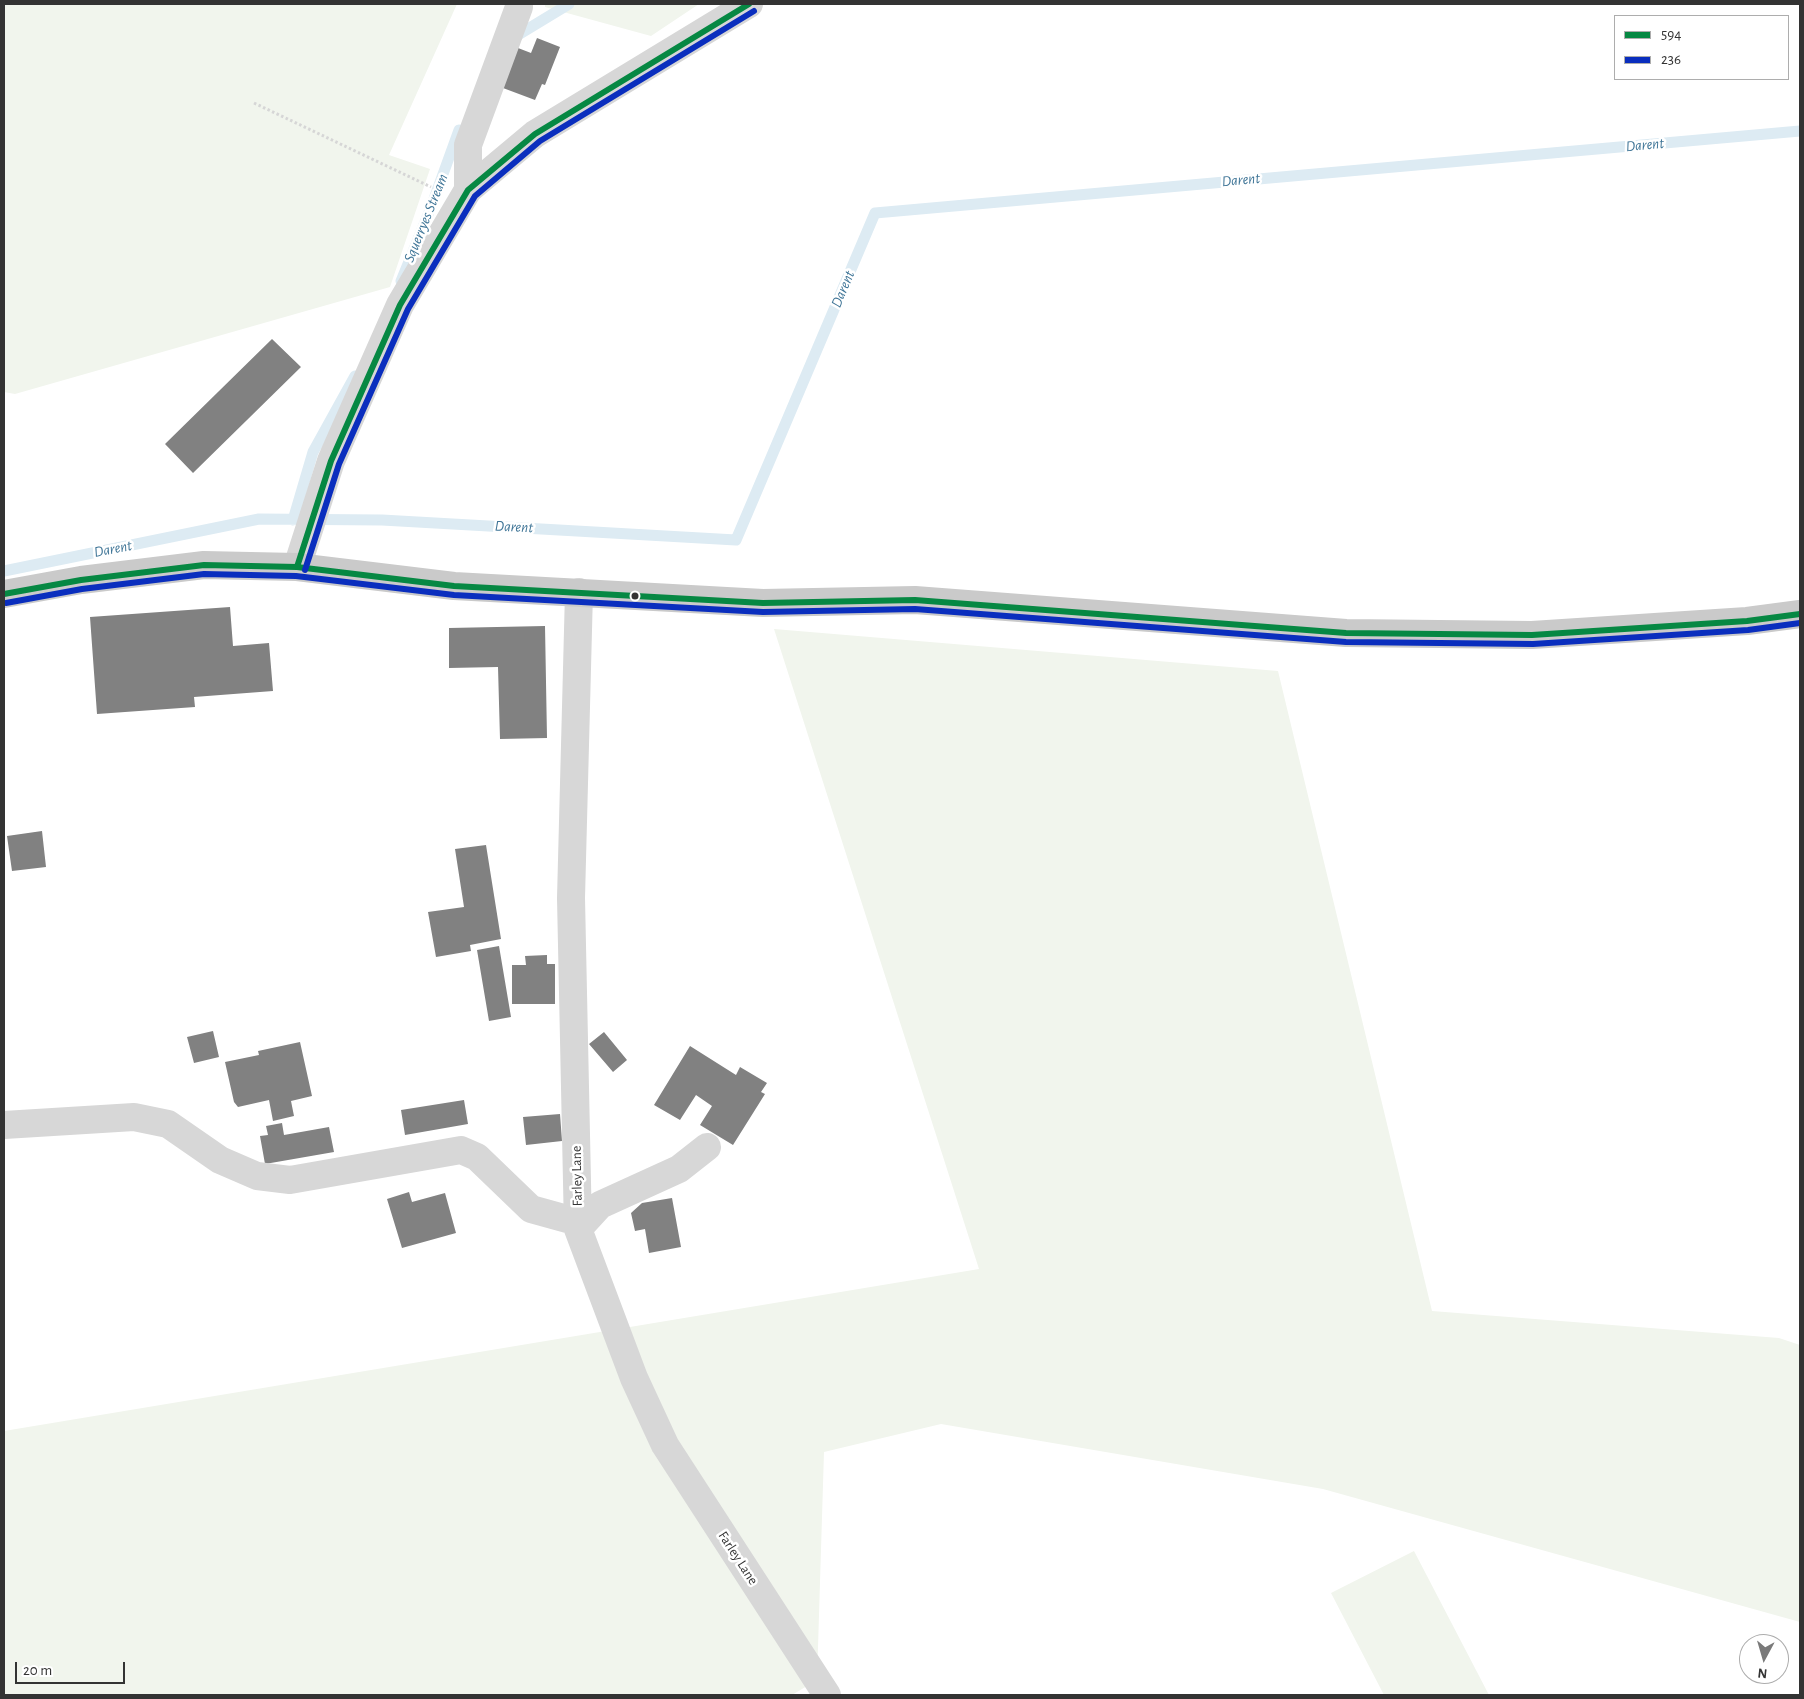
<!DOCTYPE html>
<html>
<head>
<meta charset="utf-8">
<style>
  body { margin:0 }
  #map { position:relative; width:1804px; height:1699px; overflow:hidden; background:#fff; font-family:"Alegreya Sans",sans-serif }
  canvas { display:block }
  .frame { position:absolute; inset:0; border:5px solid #333; pointer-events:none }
  .legend { position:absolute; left:1614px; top:15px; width:175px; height:65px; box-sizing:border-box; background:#fff; border:1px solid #adadad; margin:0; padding:6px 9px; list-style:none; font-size:15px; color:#333 }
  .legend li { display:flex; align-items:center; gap:10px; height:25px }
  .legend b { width:25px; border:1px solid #adadad }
  .north { position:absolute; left:1739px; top:1634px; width:50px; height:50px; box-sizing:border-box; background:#fff; border:1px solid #adadad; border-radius:50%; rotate:186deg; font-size:14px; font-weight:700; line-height:20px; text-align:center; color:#333 }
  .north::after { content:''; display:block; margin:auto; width:18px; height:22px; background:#7a7a7a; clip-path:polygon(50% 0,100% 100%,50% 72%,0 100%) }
  .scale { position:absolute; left:15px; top:1662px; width:110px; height:22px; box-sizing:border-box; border:2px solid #333; border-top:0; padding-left:6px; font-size:15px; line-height:18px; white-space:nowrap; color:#333; -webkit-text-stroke:4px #fff; paint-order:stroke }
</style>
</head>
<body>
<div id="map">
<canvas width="1804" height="1699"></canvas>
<div class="frame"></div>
<ul class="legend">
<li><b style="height:6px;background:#068843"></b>594</li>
<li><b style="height:6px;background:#0a2ebe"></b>236</li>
</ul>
<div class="north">N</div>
<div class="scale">20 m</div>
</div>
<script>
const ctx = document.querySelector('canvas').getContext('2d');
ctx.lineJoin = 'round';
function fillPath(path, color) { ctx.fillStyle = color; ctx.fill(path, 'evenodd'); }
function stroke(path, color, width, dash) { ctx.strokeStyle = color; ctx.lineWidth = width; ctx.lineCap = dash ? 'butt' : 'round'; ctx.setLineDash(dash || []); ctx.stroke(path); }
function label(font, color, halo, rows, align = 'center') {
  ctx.font = font + ' "Alegreya Sans",sans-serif'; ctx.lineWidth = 5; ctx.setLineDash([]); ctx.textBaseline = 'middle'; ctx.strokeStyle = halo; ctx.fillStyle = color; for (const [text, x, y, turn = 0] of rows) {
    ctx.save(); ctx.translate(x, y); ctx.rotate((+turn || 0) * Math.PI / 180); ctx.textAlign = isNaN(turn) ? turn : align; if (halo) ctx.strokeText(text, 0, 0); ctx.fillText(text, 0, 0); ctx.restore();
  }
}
const green = new Path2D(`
  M4,4H457L389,155L430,169L390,287L15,394L4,392Z
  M545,4H699L651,36L545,7Z
  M774,629L1278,671L1432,1311L1779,1338L1800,1345V1622L1323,1489L941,1424L824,1452L817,1680L792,1695H4V1431L979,1269Z
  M1414,1551L1489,1695H1384L1331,1593Z`);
const stream = new Path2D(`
  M513,38L569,4
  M401,281L430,210L459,130
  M293,520L313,452L355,376
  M4,571L259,519L382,520L736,540L875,213L1800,131`);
const building = new Path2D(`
  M537,38L560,47L545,85L542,84L535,100L503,88L518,48L531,53Z
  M272,339L301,367L193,473L165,444Z
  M230,607L233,646L269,643L273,691L194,697L195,707L97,714L90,617Z
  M545,626L547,738L500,739L498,667L449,668V628Z
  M42,831L46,867L12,871L7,836Z
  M486,845L501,939L470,945L471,951L436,957L428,912L464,907L455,849Z
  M499,946L511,1017L489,1021L477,950Z
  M547,955V964H555V1004H512V965H526L525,956Z
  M213,1031L219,1057L194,1063L187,1037Z
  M604,1032L627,1060L613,1072L589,1044Z
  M300,1042L312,1096L291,1101L294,1116L273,1121L269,1100L238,1107L234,1102L225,1062L259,1055L258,1051Z
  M690,1046L736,1075L740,1067L767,1083L761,1092L765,1094L733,1145L700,1125L712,1106L696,1095L680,1120L654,1105Z
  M464,1100L468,1124L405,1135L401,1110Z
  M560,1114L562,1141L526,1145L523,1117Z
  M282,1123L284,1135L329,1127L334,1152L265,1164L260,1136L268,1135L266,1126Z
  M409,1192L412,1202L445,1193L456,1233L402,1248L387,1199Z
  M672,1198L681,1247L649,1253L645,1229L635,1231L631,1213L642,1203Z`);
const path = new Path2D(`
  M254,103L431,187`);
const minor = new Path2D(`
  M468,190V145L519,7V4
  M297,567L331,461L400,305L468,190L535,134L749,4
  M579,592L571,898L578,1229L634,1378L665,1445L827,1695
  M4,1125L134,1117L168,1124L220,1160L257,1176L290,1180L461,1150L477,1157L531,1209L578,1222
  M578,1229L600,1205L679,1169L707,1147`);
const major = new Path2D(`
  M4,594L81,580L204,565L297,567L454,586L763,603L915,600L1346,633L1532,635L1747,621L1800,614`);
const bus1 = new Path2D(`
  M297,567L331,461L400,305L468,190L535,134L749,4
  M4,594L81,580L204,565L297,567L454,586L763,603L915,600L1346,633L1532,635L1747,621L1800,614`);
const bus2 = new Path2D(`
  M305,570L339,464L408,309L475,196L540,141L754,11
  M6,603L82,589L204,574L296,576L454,595L763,612L915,609L1346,642L1533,644L1748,630L1800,623`);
const markers = [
  [635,596,4.5,"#333"]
];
const streetNames = [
  ["Farley Lane",577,1176,-91],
  ["Farley Lane",738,1558,57]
];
const waterNames = [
  ["Darent",1645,145,-5],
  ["Darent",1241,180,-5],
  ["Squerryes Stream",426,218,-68],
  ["Darent",843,289,-67],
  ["Darent",514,527,3],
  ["Darent",113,549,-11]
];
fillPath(green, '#f1f5ed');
stroke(stream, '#ddebf3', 11);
fillPath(building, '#818181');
stroke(path, '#d6d6d6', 3, [2.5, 2.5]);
stroke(minor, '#d7d7d7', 28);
stroke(major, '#cacaca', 28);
stroke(bus1, '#068843', 6);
stroke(bus2, '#0a2ebe', 6);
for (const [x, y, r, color] of markers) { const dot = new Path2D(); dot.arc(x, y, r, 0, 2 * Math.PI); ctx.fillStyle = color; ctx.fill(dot); stroke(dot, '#fff', 2); }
label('14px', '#333', '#fff', streetNames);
label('italic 15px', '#3f7597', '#fff', waterNames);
</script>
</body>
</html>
